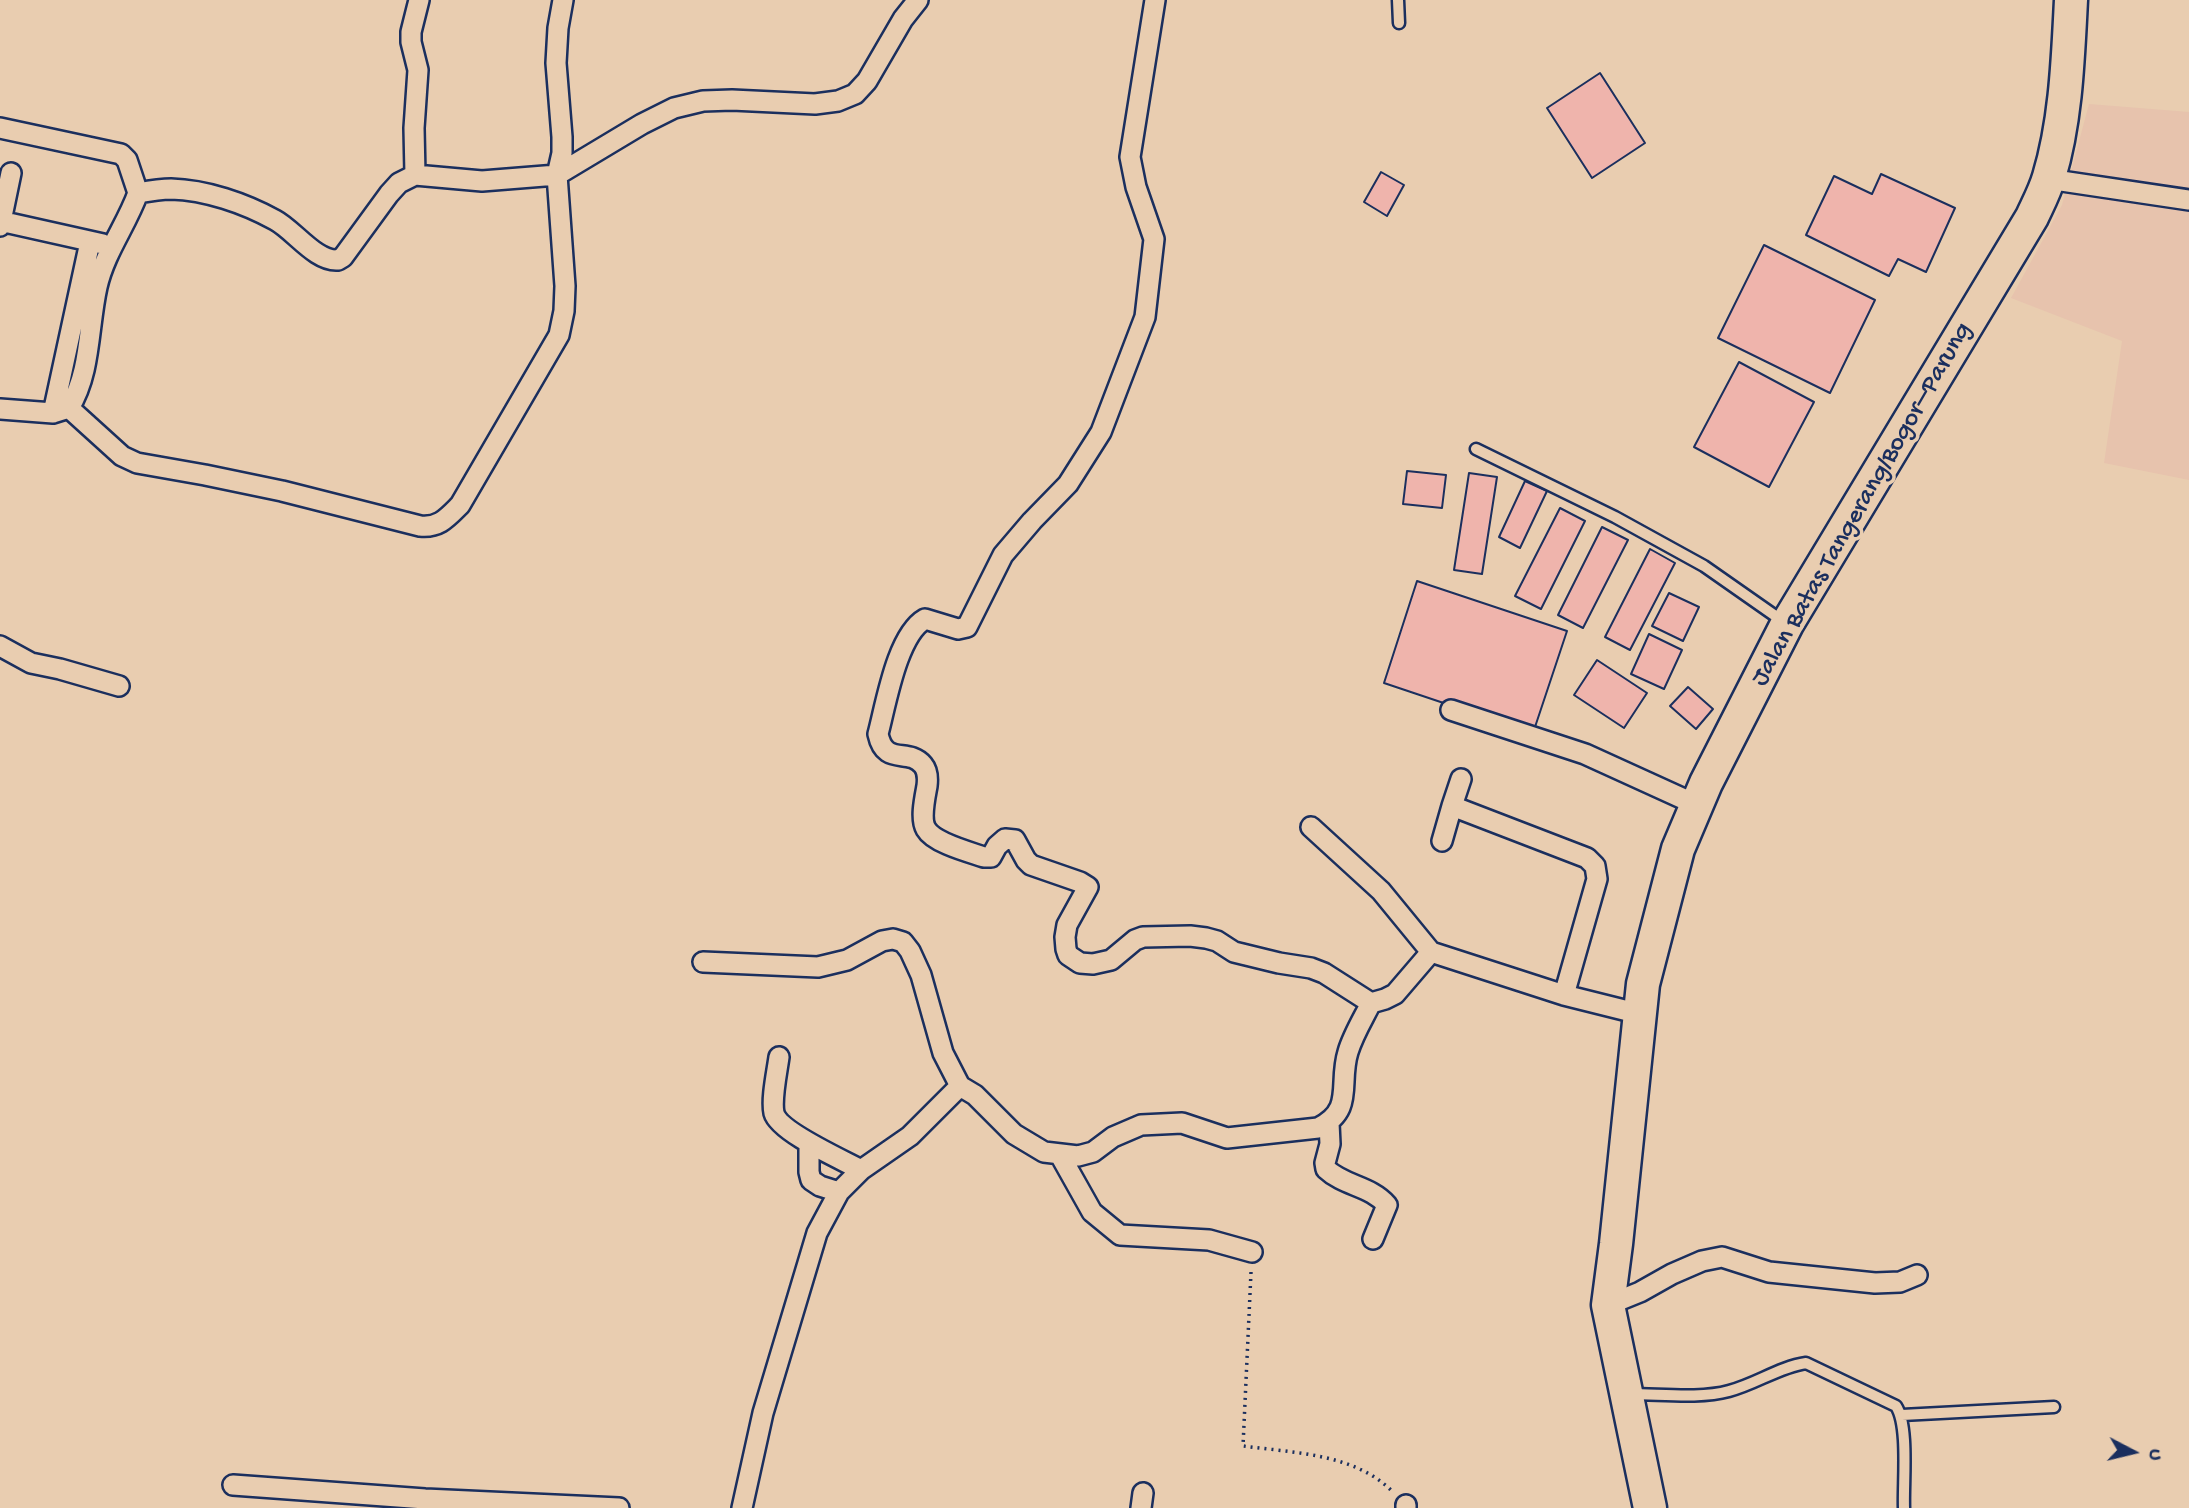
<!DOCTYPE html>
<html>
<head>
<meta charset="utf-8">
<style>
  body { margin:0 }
  #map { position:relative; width:2189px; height:1508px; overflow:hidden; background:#e9cdb0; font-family:"Gochi Hand",sans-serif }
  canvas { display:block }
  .north { position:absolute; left:2098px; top:1417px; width:70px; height:70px; -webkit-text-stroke:5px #e9cdb0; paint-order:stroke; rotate:97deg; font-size:19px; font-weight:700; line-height:28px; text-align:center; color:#1b2f5e }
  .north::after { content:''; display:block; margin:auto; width:24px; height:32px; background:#1b2f5e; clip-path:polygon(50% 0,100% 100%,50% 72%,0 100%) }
</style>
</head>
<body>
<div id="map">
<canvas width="2189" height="1508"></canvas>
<div class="north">U</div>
</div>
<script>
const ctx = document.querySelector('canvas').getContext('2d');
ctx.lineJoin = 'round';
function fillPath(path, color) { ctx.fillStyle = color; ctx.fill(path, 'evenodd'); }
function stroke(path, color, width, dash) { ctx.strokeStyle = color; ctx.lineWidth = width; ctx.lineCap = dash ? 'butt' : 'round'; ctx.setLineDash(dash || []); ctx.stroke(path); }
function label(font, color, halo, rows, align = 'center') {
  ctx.font = font + ' "Gochi Hand",sans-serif'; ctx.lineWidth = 7; ctx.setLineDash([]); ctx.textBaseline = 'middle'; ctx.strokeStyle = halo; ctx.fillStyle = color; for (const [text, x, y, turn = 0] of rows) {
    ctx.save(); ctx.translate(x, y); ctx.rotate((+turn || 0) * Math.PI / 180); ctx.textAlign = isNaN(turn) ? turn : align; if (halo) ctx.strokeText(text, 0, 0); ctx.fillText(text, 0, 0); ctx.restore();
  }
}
const built = new Path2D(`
  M2089,104L2189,112V480L2104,463L2122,341L2011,298L2062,205Z`);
const building = new Path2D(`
  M1600,73L1645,143L1592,178L1547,108Z
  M1381,172L1404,185L1387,216L1364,202Z
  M1881,174L1955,208L1926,272L1898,259L1889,276L1806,235L1834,176L1872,194Z
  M1764,245L1875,300L1830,393L1718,338Z
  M1739,362L1814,402L1769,487L1694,447Z
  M1407,471L1446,475L1442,508L1403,504Z
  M1469,473L1497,477L1482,574L1454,570Z
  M1525,481L1547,491L1520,548L1499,537Z
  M1560,508L1585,521L1541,609L1515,596Z
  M1602,527L1628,540L1583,628L1558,615Z
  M1650,549L1675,563L1630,650L1605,637Z
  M1417,581L1567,631L1533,733L1384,683Z
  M1669,593L1699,607L1683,641L1652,626Z
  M1649,634L1682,650L1664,689L1631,674Z
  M1597,660L1647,693L1624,728L1574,695Z
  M1688,687L1713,709L1696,729L1670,706Z`);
const path = new Path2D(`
  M1251,1272L1243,1446C1294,1453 1355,1453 1394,1493`);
const service = new Path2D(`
  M1398,0L1399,23
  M1476,449L1615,517L1704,566L1784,622
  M1631,1394C1661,1394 1700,1399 1729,1391C1756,1384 1779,1367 1806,1363L1896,1406C1909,1426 1903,1482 1904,1508
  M1902,1415L2054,1407`);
const minor = new Path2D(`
  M1155,0L1130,157L1136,187L1154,239L1145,317L1101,432L1068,484L1032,521L1003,555L967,627L958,629L925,619C897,635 886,704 878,734C885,767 908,747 923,765C928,771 928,778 927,786C925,797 920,819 926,829C934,843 969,852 984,857H991L997,846L1005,839L1015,840L1026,860L1031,865L1080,882L1088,887L1067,925L1065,937L1066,949L1068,955L1080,963L1093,964L1111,960L1135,940L1143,937L1190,936L1206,938L1217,941L1234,952L1279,963L1311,968L1324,973L1371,1003
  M0,128L121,154L127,160L138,193
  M415,175L414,128L418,70L411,42V32L419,0
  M2048,179L2189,200
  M0,221L103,244
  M0,226L11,173
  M69,408L122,456L137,463L205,475L282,491L420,526C439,528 447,518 460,505L559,335L564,311L565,286L557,175L562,153V137L556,63L558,28L563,0
  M0,409L53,413L69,408C91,373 88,327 97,287C105,252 126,226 138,193C149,191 160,189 171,189C206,190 244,203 275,220C294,230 316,262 338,260L343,257L389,194L399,183L415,175L482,181L557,175L642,124L674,108L703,101L732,100L815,104L838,101L855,94L867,81L903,19L918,0
  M53,413L90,242
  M0,646L31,663L60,669L119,686
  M1451,710L1585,754L1697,805
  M1452,806L1587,858L1595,866L1597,879L1564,995
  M1311,827L1381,891L1431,952
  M1442,841L1452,806L1461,779
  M703,962L818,967L847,960L882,941L893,939L903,942L910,951L921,975L943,1053L960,1086L975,1095L1014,1134L1044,1152L1078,1156L1093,1152L1113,1137L1141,1125L1182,1123L1227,1138L1318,1128C1355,1110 1338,1084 1348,1052C1353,1035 1363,1019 1371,1003L1385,999L1395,994L1431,952L1564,995L1640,1014
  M779,1057C777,1072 771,1099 774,1113C779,1132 843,1160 861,1170
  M1329,1123L1330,1144L1325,1163L1326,1169C1344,1186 1371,1186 1387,1205L1373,1239
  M809,1143V1172L811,1180L820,1186L839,1192
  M1060,1155L1092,1212L1120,1235L1209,1240L1252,1252
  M1608,1305L1640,1292L1672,1274L1702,1261L1722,1257L1769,1272L1875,1283L1900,1282L1917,1275
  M233,1485L425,1499L619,1508
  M742,1508L763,1413L817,1233L839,1192L861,1170L910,1136L960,1086
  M1141,1508L1143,1493
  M1406,1508V1505`);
const primary = new Path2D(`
  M1650,1508L1608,1305L1616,1244L1643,984L1678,849L1706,783L1787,624L2032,217C2038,204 2045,191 2049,177C2066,121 2068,58 2071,0`);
const streetNames = [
  ["Jalan Batas Tangerang/Bogor–Parung",1863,505,-60]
];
fillPath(built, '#e7c3ad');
fillPath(building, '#efb4ac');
stroke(building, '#1b2f5e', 2);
stroke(service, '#1b2f5e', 15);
stroke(minor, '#1b2f5e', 24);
stroke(primary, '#1b2f5e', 37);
stroke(path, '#1b2f5e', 3.5, [2, 5]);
stroke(service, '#e9cdb0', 10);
stroke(minor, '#e9cdb0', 19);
stroke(primary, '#e9cdb0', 32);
label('26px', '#1b2f5e', '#e9cdb0', streetNames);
</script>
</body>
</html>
